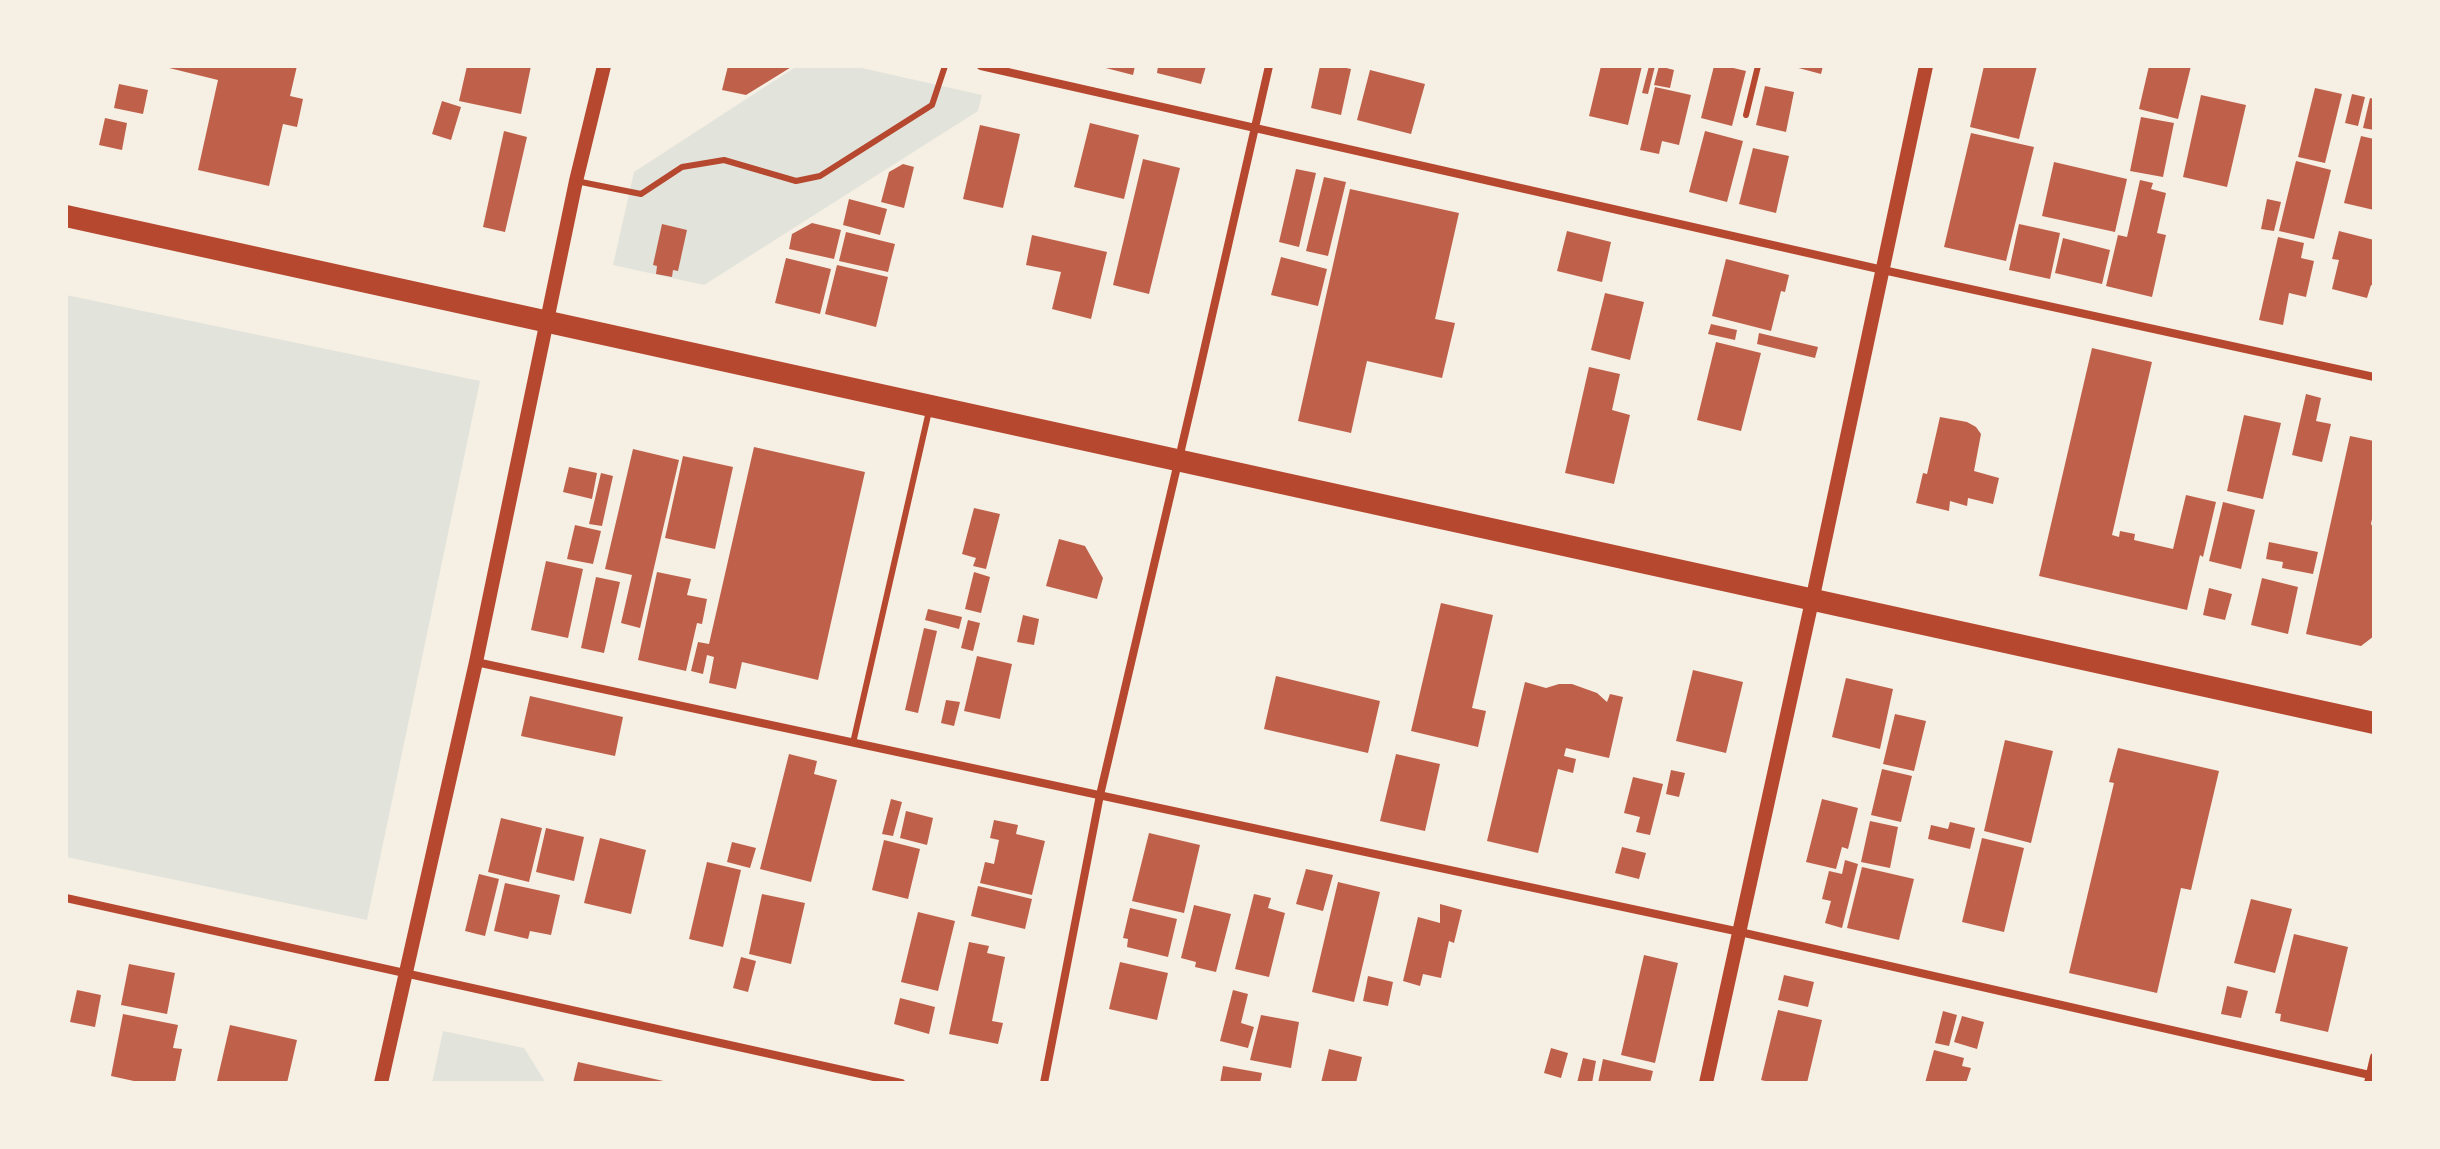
<!DOCTYPE html>
<html>
<head>
<meta charset="utf-8">
<style>
  body { margin:0 }
  #map { position:relative; width:2440px; height:1149px; overflow:hidden; background:#f6efe4; font-family:"Exo 2",sans-serif }
  canvas { display:block }
  .frame { position:absolute; inset:0; border:68px solid #f6efe4; pointer-events:none }
</style>
</head>
<body>
<div id="map">
<canvas width="2440" height="1149"></canvas>
<div class="frame"></div>
</div>
<script>
const ctx = document.querySelector('canvas').getContext('2d');
ctx.lineJoin = 'round';
function fillPath(path, color) { ctx.fillStyle = color; ctx.fill(path, 'evenodd'); }
function stroke(path, color, width, dash) { ctx.strokeStyle = color; ctx.lineWidth = width; ctx.lineCap = dash ? 'butt' : 'round'; ctx.setLineDash(dash || []); ctx.stroke(path); }
const green = new Path2D(`
  M797,66H853L982,95L978,111L704,285L613,265L634,172Z
  M66,295L480,381L367,920L66,857Z
  M443,1031L524,1048L546,1083H432Z`);
const building = new Path2D(`
  M161,66H297L290,96L303,99L297,127L283,124L269,186L198,170L218,80Z
  M467,66H531L521,114L459,101Z
  M728,66H793L746,95L722,90Z
  M1098,66H1135L1133,75Z
  M1158,66H1206L1201,84L1157,73Z
  M1320,66H1337L1351,69L1341,115L1311,108Z
  M1601,66H1642L1628,125L1589,116Z
  M1649,66H1655L1648,94L1642,93Z
  M1659,66L1674,70L1670,88L1654,85Z
  M1714,66H1725L1746,71L1732,126L1701,118Z
  M1791,66H1823L1821,74Z
  M1984,66H2037L2019,139L1970,127Z
  M2149,66H2191L2178,119L2139,109Z
  M1370,70L1425,84L1411,134L1357,120Z
  M119,84L148,90L143,114L114,108Z
  M1765,86L1794,92L1786,132L1756,125Z
  M1655,87L1691,95L1679,145L1662,141L1659,154L1640,150Z
  M2315,88L2342,94L2325,163L2298,157Z
  M2352,94L2365,97L2358,126L2345,123Z
  M2201,95L2246,105L2227,187L2183,177Z
  M2370,98L2374,99V130L2363,128Z
  M442,101L461,107L451,140L432,134Z
  M2141,117L2174,123L2163,177L2130,171Z
  M105,118L127,123L122,150L99,145Z
  M1090,123L1139,135L1124,199L1074,187Z
  M980,125L1020,134L1003,208L963,199Z
  M504,131L527,137L505,232L483,227Z
  M1705,131L1743,141L1727,202L1689,192Z
  M1971,133L2034,147L2006,261L1944,247Z
  M2361,136L2374,139V210L2344,203Z
  M1753,148L1789,156L1776,213L1739,204Z
  M1143,159L1180,168L1149,294L1113,285Z
  M2296,161L2331,170L2314,239L2279,231Z
  M2054,162L2127,179L2115,232L2042,216Z
  M903,164L914,167L904,208L881,202L889,172Z
  M1296,169L1316,173L1299,247L1279,242Z
  M1324,177L1346,182L1328,256L1306,251Z
  M2140,180L2153,183L2151,189L2166,193L2157,233L2166,235L2152,297L2106,286L2118,235L2127,237Z
  M1350,189L1459,213L1435,319L1455,323L1442,378L1367,361L1351,433L1298,421Z
  M849,199L887,209L880,235L843,225Z
  M2267,199L2281,202L2274,231L2261,229Z
  M812,223L841,230L834,259L789,249L792,234Z
  M662,224L687,230L678,271L673,270L672,277L656,274L657,266L653,265Z
  M2019,224L2060,233L2050,279L2009,270Z
  M1567,231L1611,242L1602,282L1557,271Z
  M2339,231L2374,240V286L2371,285L2367,298L2332,289L2339,260L2332,259Z
  M846,232L895,244L888,272L839,261Z
  M1032,235L1107,252L1091,319L1052,309L1061,272L1026,265Z
  M2278,237L2304,243L2301,258L2314,261L2306,297L2289,293L2283,325L2259,320Z
  M2063,238L2110,250L2102,284L2055,273Z
  M1281,257L1327,269L1318,306L1271,295Z
  M786,258L831,269L820,314L775,303Z
  M1726,259L1789,275L1785,292L1781,291L1771,331L1712,316Z
  M837,265L888,277L876,327L825,314Z
  M1605,293L1644,302L1630,360L1591,350Z
  M1711,324L1737,330L1735,340L1708,334Z
  M1759,333L1818,347L1815,358L1757,344Z
  M1716,342L1761,353L1741,431L1697,420Z
  M2092,348L2152,362L2112,535L2119,537L2120,531L2135,534L2134,540L2173,549L2186,495L2216,502L2203,557L2200,555L2187,610L2039,576Z
  M1589,367L1620,374L1612,410L1630,415L1614,484L1565,473Z
  M2306,394L2321,398L2316,421L2331,424L2322,462L2292,455Z
  M2244,415L2281,423L2263,499L2227,491Z
  M1940,417L1967,422L1976,427L1981,434L1974,471L1999,478L1993,504L1968,498L1967,506L1950,501L1949,511L1916,503L1923,473L1927,474Z
  M2350,436L2374,441V509L2371,524L2374,529V636L2361,646L2306,634Z
  M754,447L865,472L818,680L742,662L736,689L709,683L714,657L707,655L703,674L691,671L698,642L709,644Z
  M633,449L679,460L640,628L621,623L632,575L605,569Z
  M683,456L733,467L715,549L665,538Z
  M569,467L597,473L592,499L563,492Z
  M601,473L613,476L602,526L589,524Z
  M2223,502L2255,510L2241,569L2209,561Z
  M974,508L1000,514L986,569L973,566L976,558L962,554Z
  M575,525L601,531L593,564L567,559Z
  M1059,539L1085,546L1103,578L1097,599L1046,586Z
  M2269,542L2318,552L2313,574L2282,568L2283,562L2266,559Z
  M546,561L583,569L568,638L531,630Z
  M657,572L691,579L687,595L707,599L702,624L697,623L686,671L638,660Z
  M974,572L990,577L981,613L965,609Z
  M596,577L620,582L604,653L581,648Z
  M2262,578L2298,587L2288,634L2251,625Z
  M2209,588L2232,594L2225,620L2203,615Z
  M1441,603L1493,615L1472,708L1486,711L1478,747L1411,731Z
  M928,609L962,617L959,629L925,620Z
  M1023,615L1039,619L1034,645L1017,642Z
  M968,620L980,623L973,651L961,648Z
  M924,628L937,631L918,713L905,710Z
  M977,656L1012,664L1000,719L964,711Z
  M1693,670L1743,682L1726,753L1676,741Z
  M1276,676L1380,701L1368,753L1264,729Z
  M1846,678L1893,689L1880,749L1832,737Z
  M1525,682L1546,688L1559,684H1572L1597,693L1607,702L1610,694L1623,697L1609,758L1566,748L1564,756L1576,759L1573,773L1558,769L1538,853L1487,841Z
  M530,696L623,717L615,756L521,736Z
  M946,700L960,702L954,726L941,723Z
  M1895,714L1926,721L1914,771L1883,764Z
  M2005,740L2053,751L2031,843L1984,831Z
  M2118,748L2219,771L2191,890L2181,888L2157,993L2069,973L2114,783L2109,782Z
  M789,754L817,761L814,774L837,780L811,882L760,869Z
  M1396,754L1440,764L1425,831L1380,821Z
  M1882,769L1912,776L1901,822L1871,815Z
  M1671,770L1685,773L1679,797L1666,794Z
  M1633,777L1663,784L1650,835L1636,832L1640,817L1624,813Z
  M891,799L902,802L893,836L882,834Z
  M1822,799L1858,808L1848,849L1842,847L1836,869L1806,862Z
  M906,811L933,818L927,845L900,838Z
  M501,818L542,828L529,882L488,872Z
  M994,820L1018,825L1016,834L1045,841L1032,895L980,883L985,862L994,864L999,840L990,838Z
  M1870,821L1898,827L1890,868L1861,862Z
  M1950,822L1975,828L1970,849L1928,839L1931,825L1948,829Z
  M546,828L584,837L574,881L536,872Z
  M1149,833L1200,845L1184,913L1132,901Z
  M600,838L646,850L631,914L584,903Z
  M1982,838L2024,848L2004,932L1962,922Z
  M884,840L920,849L908,899L872,890Z
  M732,842L756,848L750,868L727,862Z
  M1622,847L1646,853L1639,879L1615,873Z
  M1845,860L1858,864L1842,928L1825,923L1831,901L1822,899L1829,871L1842,874Z
  M707,862L741,870L723,947L689,939Z
  M1862,867L1914,879L1899,940L1847,928Z
  M1306,869L1333,875L1323,911L1296,904Z
  M479,874L499,879L485,936L465,931Z
  M1338,882L1380,892L1354,1002L1312,992Z
  M505,883L560,895L551,935L530,931L528,939L494,931Z
  M978,886L1032,899L1025,929L971,916Z
  M762,894L805,903L791,964L749,954Z
  M1254,894L1271,898L1268,908L1285,913L1269,977L1235,969Z
  M2251,899L2292,909L2275,973L2234,963Z
  M1440,904L1462,910L1454,943L1449,941L1441,978L1423,974L1420,986L1403,981L1418,917L1440,923Z
  M1194,905L1231,914L1216,972L1195,967L1196,962L1181,958Z
  M1130,908L1177,919L1168,957L1127,947L1128,939L1123,938Z
  M918,912L955,921L938,991L901,982Z
  M2294,934L2348,947L2328,1032L2280,1021L2281,1014L2275,1013Z
  M969,942L989,946L987,953L1005,957L992,1021L1003,1023L998,1044L949,1034Z
  M1644,955L1678,963L1655,1063L1621,1055Z
  M741,957L756,961L748,992L733,988Z
  M1120,962L1168,973L1157,1020L1109,1009Z
  M129,964L175,973L167,1014L121,1005Z
  M1784,975L1814,982L1808,1007L1778,1000Z
  M1368,976L1393,982L1388,1006L1363,1001Z
  M2227,986L2248,991L2241,1018L2221,1014Z
  M77,990L101,995L95,1027L70,1022Z
  M1233,990L1248,994L1241,1023L1254,1027L1248,1048L1220,1041Z
  M900,998L935,1007L929,1034L894,1024Z
  M1778,1010L1822,1020L1807,1083H1773L1761,1080Z
  M1943,1011L1957,1015L1949,1046L1935,1043Z
  M123,1014L178,1025L173,1048L182,1049L175,1083H143L111,1076Z
  M1261,1015L1299,1022L1291,1068L1250,1060Z
  M1962,1016L1984,1022L1977,1049L1954,1042Z
  M230,1025L297,1040L287,1083H224L217,1081Z
  M1551,1048L1568,1053L1561,1078L1544,1073Z
  M1329,1049L1362,1057L1356,1083H1321Z
  M1934,1050L1964,1058L1962,1066L1971,1068L1966,1083H1925Z
  M1583,1058L1596,1061L1592,1083H1577Z
  M1603,1059L1653,1071L1650,1083H1598Z
  M578,1062L668,1082V1083H573Z
  M1223,1066L1262,1073L1260,1083H1220Z`);
const service = new Path2D(`
  M1746,115L1758,66
  M576,181L641,194L682,167L724,160L796,181L820,176L932,105L945,66
  M853,743L929,411`);
const minor = new Path2D(`
  M981,66L1883,270L2374,377
  M476,662L1740,932L2374,1076
  M66,898L901,1083
  M1044,1083L1100,795L1195,390L1269,66
  M2368,1083L2374,1057`);
const tertiary = new Path2D(`
  M381,1083L476,662L576,181L604,66
  M1706,1083L1812,601L1926,66`);
const trunk = new Path2D(`
  M66,216L2374,723`);
fillPath(green, '#e2e4dc');
fillPath(building, '#bf614a');
stroke(service, '#b5482f', 6);
stroke(minor, '#b5482f', 8);
stroke(tertiary, '#b5482f', 14);
stroke(trunk, '#b5482f', 22);
</script>
</body>
</html>
